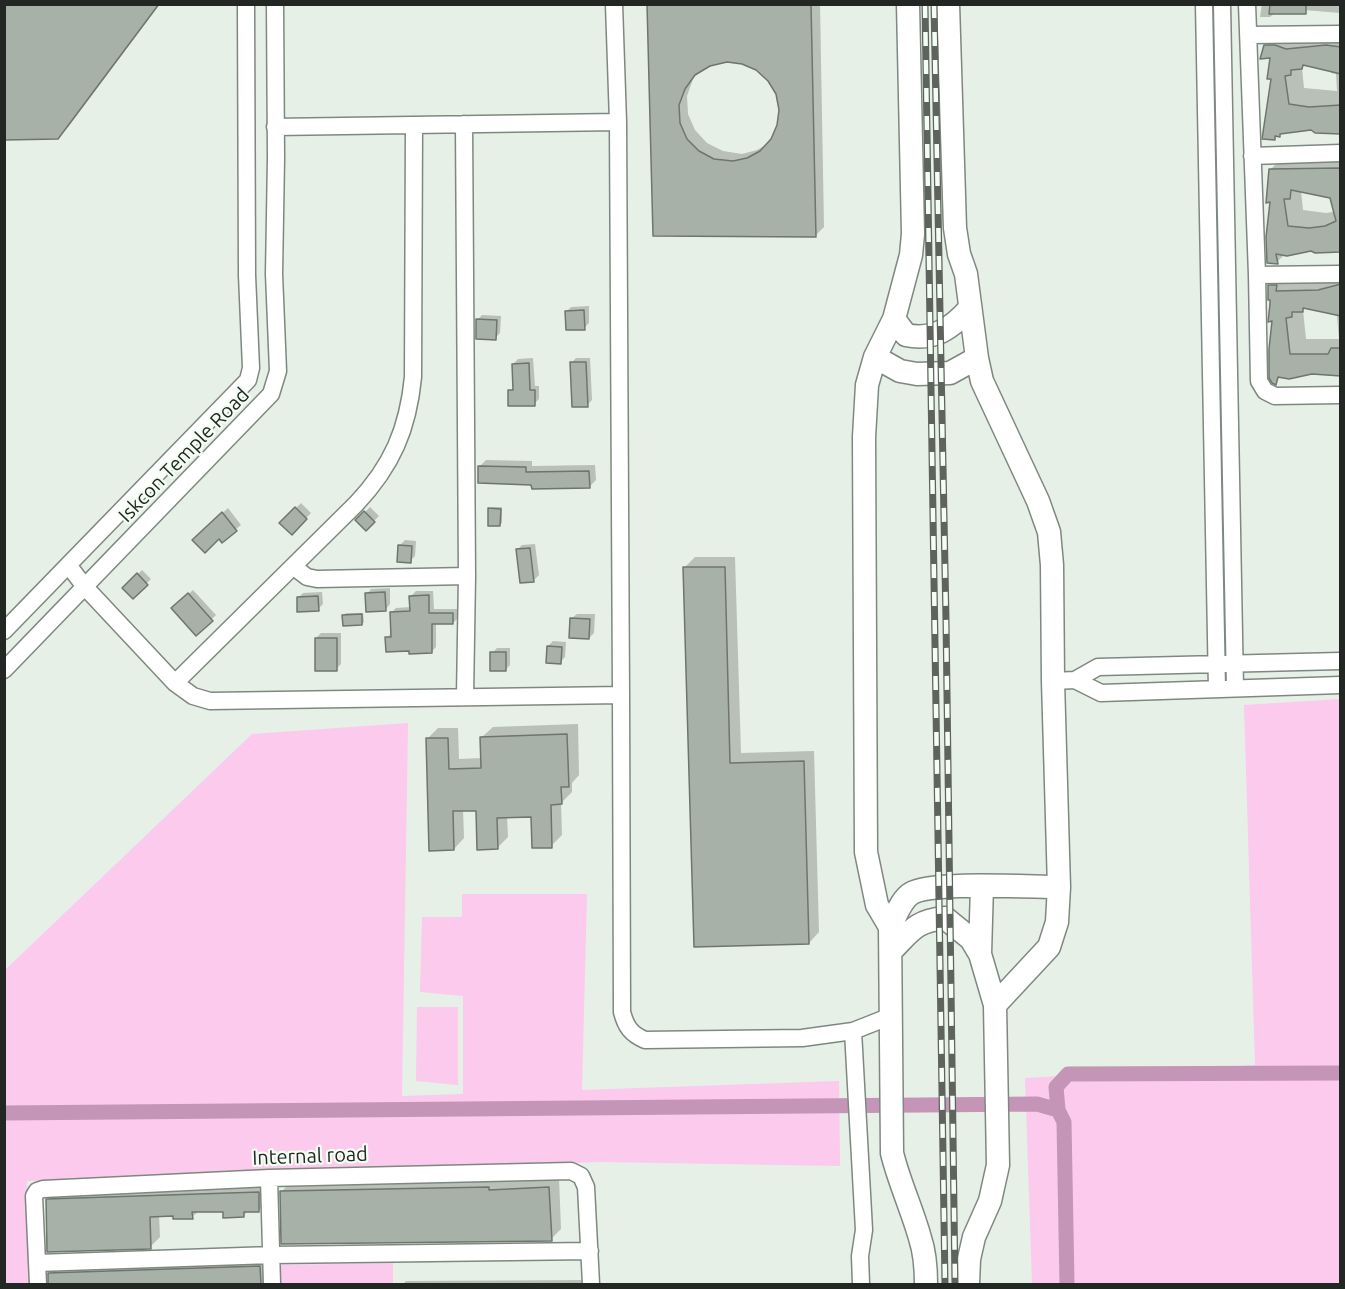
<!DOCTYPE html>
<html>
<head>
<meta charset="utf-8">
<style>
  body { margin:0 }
  #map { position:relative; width:1345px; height:1289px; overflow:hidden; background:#e6f0e6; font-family:Ubuntu,sans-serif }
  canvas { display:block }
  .frame { position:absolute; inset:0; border:6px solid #232723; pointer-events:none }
</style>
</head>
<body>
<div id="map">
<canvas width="1345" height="1289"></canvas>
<div class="frame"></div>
</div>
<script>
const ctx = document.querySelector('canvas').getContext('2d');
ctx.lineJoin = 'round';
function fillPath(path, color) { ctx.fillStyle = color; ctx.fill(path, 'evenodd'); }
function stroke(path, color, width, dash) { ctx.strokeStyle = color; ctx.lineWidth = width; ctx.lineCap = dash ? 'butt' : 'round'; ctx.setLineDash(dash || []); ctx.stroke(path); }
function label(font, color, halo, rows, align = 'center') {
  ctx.font = font + ' Ubuntu,sans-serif'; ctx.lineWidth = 4.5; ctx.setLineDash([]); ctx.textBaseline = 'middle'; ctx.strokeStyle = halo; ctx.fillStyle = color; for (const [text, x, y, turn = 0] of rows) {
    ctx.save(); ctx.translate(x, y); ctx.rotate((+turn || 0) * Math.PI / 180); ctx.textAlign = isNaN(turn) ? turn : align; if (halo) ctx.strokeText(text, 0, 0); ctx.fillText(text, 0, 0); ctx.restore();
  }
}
const green = new Path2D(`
  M1340,699V1284H1032L1025,1078L1255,1065L1244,705Z
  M408,723L402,1096L463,1094V996L420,992L422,917H462V894H587L582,1090L839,1081L840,1166L600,1162L27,1181L30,1284H5V970L252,734Z
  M417,1007H458V1085L416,1081Z
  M393,1263V1284H279L278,1265Z`);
const shadow = new Path2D(`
  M4,4H160L69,126L58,137Z
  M649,4H820L824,227L816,235L655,234ZM727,60L742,62L757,69L769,80L777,94L780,110L778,126L769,143L757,150L742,154L723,151L707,143L695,130L688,114L687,96L693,79L698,71L709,64Z
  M1262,4H1340V20H1339L1340,13L1304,10L1275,13L1270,17H1260Z
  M1281,30H1340V133L1311,129L1282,133L1274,138L1271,56L1265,46ZM1305,64L1331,70V73L1336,74L1337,91L1304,88L1302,68Z
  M1287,153H1340V201L1301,191L1303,210L1326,213L1339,211L1340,252L1311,250L1285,254L1277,262L1269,261L1272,201L1271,169Z
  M1285,270L1340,273V375L1312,373L1281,376L1276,382L1274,327L1269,286ZM1306,307L1337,316L1339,339H1306L1303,310Z
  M589,306V323L584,328L566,312L571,307Z
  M482,315L501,316L500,333L495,338L477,320Z
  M533,358L535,386H539V399L534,404L510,391L515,386L513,364L518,359Z
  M576,358H590L592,400L587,405L571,363Z
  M486,460L532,461V466L595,465L596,480L589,487L480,466Z
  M301,503L311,513L292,533L281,523Z
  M370,507L379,516L366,529L357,520Z
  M492,507H502V523L499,525L490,509Z
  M228,508L241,525L236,529L222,541L219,537L194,540Z
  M405,540L416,541L415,556L410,561L400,545Z
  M535,544L539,575L534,580L517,550L522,545Z
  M695,557H735L741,753L814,751L819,932L809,943L695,945L684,568Z
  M142,570L151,579L133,597L124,588Z
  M390,588V604L386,609L367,594L371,589Z
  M193,590L216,615L197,634L173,608Z
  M416,591H433L434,609H458V618L453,623H436V647L431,652L410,650L387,638L392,632L391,613L396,608L411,607V596Z
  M322,592L323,604L318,609L298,598L303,593Z
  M346,613H363L364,622L362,624L344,615Z
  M577,614H595L594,633L589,638L572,618Z
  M321,633H341V664L336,669L316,638Z
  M553,641L566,642L565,657L560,662L548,646Z
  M497,648H510V665L505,670L492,653Z
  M578,724L579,775L572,783V792L561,803L562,835L551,846L533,816H507L508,837L497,848L478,809H463L464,838L454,849L427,739L438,728H458L459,759L482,758V737L493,727Z
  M559,1178L561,1229L551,1239L281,1192L291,1182Z
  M268,1183L269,1201L259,1210L248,1211L243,1216L224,1210L199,1211L192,1217L159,1215L160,1237L150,1247L47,1200L57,1190Z
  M270,1256L271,1284H50V1274L60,1263Z
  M592,1280L594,1284H403L406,1281Z`);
const canal = new Path2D(`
  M1058,1110L1056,1087L1068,1074L1340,1073
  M4,1113L1037,1104L1058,1110L1064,1122L1067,1284`);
const building = new Path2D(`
  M4,4H159L58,139L4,140Z
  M647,4H811L816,237L653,236ZM727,62L742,64L756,70L768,81L776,94L779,110L777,125L771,139L760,151L747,158L733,161L714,159L699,151L687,139L680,123L679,105L685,89L695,75L710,66Z
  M1270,4H1306V14H1269Z
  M1264,45H1275L1286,49L1326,45L1341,47V74L1303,65L1302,69L1291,70V75L1285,76L1289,104L1309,107L1341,105V134L1315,133L1311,130L1280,134V137L1275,136V140L1262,139L1271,79H1267L1270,58L1260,59Z
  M1341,168V252L1315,253L1311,251L1287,256L1276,254L1278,264L1267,263L1266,237L1270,202L1266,203L1269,169ZM1291,190L1330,198L1336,221L1325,226L1309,228L1288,226L1284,199H1290Z
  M1341,284V316L1303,308V312H1292V317L1286,318L1290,354H1328L1331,348H1341V376L1312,374L1289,379L1278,377L1276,385L1272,383L1269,378V349L1272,321L1268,322L1270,304V300H1268V285H1277L1276,291L1318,290Z
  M584,310L585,330H566L565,311Z
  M476,319L497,320L496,340L476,339Z
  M570,362H586L588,407H572Z
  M529,363L530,390H535V406H508V390H513L512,364Z
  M478,466L526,467V472L589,471L590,488L532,489L531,485L478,483Z
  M295,507L307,519L292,535L279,523Z
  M488,508L501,509L500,526H488Z
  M364,511L375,522L366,531L355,520Z
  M222,512L237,531L222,543L219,539L205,553L192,540Z
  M398,545L412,546L411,563L397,562Z
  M530,548L534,582L520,583L516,549Z
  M683,567H725L730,763L804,761L809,944L694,947Z
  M137,573L148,585L133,599L122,588Z
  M385,592L386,611L366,612L365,593Z
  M188,593L213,621L196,636L171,608Z
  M429,595V613H453V624H432V653L409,654V651L386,652L385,637H391L390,612L410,611L409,596Z
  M318,596L319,611L297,612V597Z
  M362,614V625L343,626L342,615Z
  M570,618L590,619L589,639L569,638Z
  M315,638H337V671H315Z
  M547,646L562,647L561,664L546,663Z
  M490,652H506V671H490Z
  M567,734L569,787H561L562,804L551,805L552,848H532L531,817L497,818L498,849L477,850L476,811H453L454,850L429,851L426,738H448L449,769L481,768L480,737Z
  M489,1187V1190L549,1187L552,1241L281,1244L280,1191Z
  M259,1192V1212H244V1217L223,1218V1212H192L193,1219H173V1216L150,1217L151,1249L47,1252L46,1199Z
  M260,1266L261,1284H48V1273Z`);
const street = new Path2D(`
  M1204,4L1217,689
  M1222,4L1235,688
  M1247,4L1257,275L1259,381L1265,391L1275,396L1340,395
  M1248,35L1340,34
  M464,124L467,576L465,697
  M275,127L618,122
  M1252,156L1340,153
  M1257,275L1340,274
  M69,566L85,587L175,683L193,696L210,701L621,695L618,122L614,4
  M294,567L307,577L317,579L467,576
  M4,631L248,380L251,368L247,275L246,4
  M4,670L271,394L278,371L274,274L276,158L275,4
  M1075,680L1101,693L1340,685
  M1053,681L1075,680L1098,667L1340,661
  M175,683L356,504C392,466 408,429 413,377L414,125
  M621,695L622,1012C626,1027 631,1034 645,1040L802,1038L853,1031L891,1016
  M853,1031L864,1230L860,1256L861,1284
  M269,1178L272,1284
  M37,1263L272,1255L590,1251
  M38,1284L34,1196L37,1191L43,1189L269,1178L571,1171L581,1176L586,1187L591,1284`);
const secondary = new Path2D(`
  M908,4L913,234L911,255L894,319L875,357L867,385L864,437L866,852L877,905L890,927L892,1153C899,1182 912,1209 920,1238C925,1253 926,1269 926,1284
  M948,4L955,228L959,254L966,274L977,358L982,381L1038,501L1049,532L1052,565L1053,681L1059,887L1057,922L1049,947L995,1005
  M894,319L906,335C934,341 952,328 970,308
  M875,357L900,371L917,374L950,373L977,358
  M890,927C896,916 901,899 912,893C932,881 1031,887 1059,887
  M891,951C911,931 915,921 945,918L971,939L980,954L995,1005L998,1165L990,1201L974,1237L969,1259L968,1284
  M980,954L982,886`);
const rail = new Path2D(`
  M925,4L945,1284
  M934,4L946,620L955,1284`);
const streetNames = [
  ["Iskcon Temple Road",184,455,-46],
  ["Internal road",310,1156,-2]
];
fillPath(green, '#fbcaec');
fillPath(shadow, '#0003');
stroke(canal, '#c495b6', 15);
fillPath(building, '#a8b1a8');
stroke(building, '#6d756d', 1.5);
stroke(street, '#7f8880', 19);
stroke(secondary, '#7f8880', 25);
stroke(street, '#fff', 16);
stroke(secondary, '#fff', 22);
stroke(rail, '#5e635e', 7);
stroke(rail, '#f3fdf3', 4.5, [14]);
label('20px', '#232723', '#f3fdf3', streetNames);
</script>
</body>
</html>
